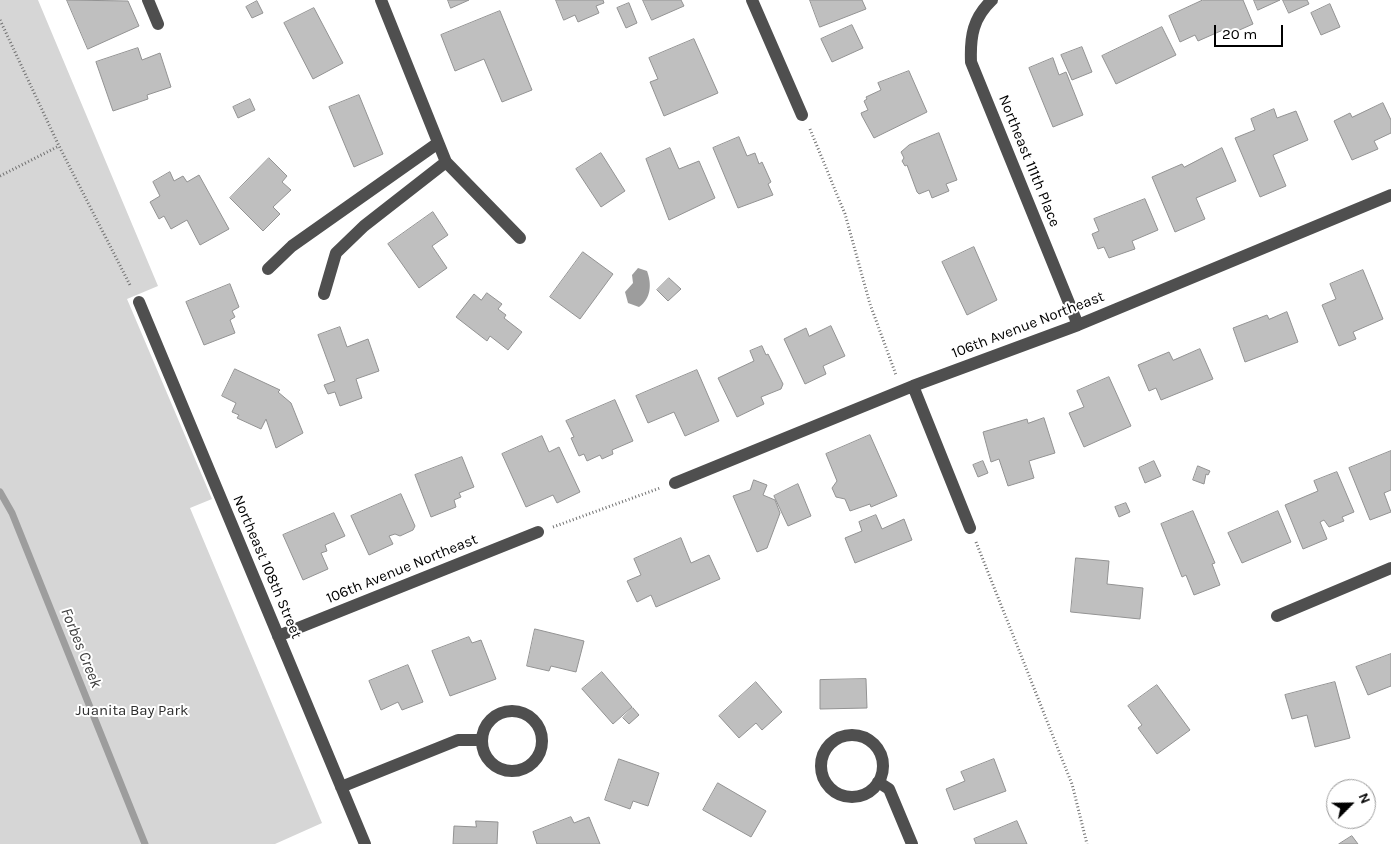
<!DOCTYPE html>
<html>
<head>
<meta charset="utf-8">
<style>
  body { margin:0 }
  #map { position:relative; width:1391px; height:844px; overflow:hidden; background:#fff; font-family:Karla,sans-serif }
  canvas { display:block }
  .north { position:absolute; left:1326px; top:779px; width:50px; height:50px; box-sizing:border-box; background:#fff; border:1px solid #999; border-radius:50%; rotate:67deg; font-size:14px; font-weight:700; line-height:20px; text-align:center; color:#000 }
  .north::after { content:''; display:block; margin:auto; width:18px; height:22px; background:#000; clip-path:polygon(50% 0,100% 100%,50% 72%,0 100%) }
  .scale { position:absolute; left:1214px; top:25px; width:69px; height:22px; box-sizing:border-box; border:2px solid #000; border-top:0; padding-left:6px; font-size:15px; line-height:18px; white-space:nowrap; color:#000; -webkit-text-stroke:4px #fff; paint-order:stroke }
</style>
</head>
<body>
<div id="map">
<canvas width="1391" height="844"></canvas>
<div class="north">N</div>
<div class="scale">20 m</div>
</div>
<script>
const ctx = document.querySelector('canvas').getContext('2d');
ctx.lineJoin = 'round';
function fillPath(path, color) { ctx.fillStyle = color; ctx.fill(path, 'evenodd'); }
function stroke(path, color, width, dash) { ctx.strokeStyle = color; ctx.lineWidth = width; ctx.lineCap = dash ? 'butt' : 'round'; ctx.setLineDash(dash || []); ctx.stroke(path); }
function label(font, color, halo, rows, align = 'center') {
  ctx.font = font + ' Karla,sans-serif'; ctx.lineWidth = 4; ctx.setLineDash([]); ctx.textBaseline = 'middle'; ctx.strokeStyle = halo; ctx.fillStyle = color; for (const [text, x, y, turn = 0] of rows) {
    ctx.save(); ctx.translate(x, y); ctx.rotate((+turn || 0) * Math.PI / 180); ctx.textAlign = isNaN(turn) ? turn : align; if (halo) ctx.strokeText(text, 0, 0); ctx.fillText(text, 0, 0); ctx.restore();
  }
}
const green = new Path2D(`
  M0,0H38L158,286L127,299L212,499L190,508L322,823L275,844H0Z`);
const water = new Path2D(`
  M638,268L647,271C652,284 651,299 639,307L628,303L625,292L633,283L632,275Z`);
const stream = new Path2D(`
  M0,492L12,513L145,844`);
const building = new Path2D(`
  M67,0L128,1L139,26L88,49Z
  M448,0H469L451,8Z
  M556,0H603L604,3L596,6L599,13L578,22L575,15L564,20Z
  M643,0H681L684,6L652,20Z
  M810,0H862L866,9L820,27Z
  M1203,0H1243L1253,24L1226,36L1223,30L1198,41L1195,35L1180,42L1169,16Z
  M1254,0H1280L1258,10Z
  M1283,0H1307L1309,4L1289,13Z
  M257,1L263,13L252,18L246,7Z
  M629,3L637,23L626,28L617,8Z
  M1330,4L1340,27L1321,35L1311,13Z
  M314,8L343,63L313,79L284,23Z
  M500,11L532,90L502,102L484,59L455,71L441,35Z
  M852,25L863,48L832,62L821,39Z
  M1162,27L1176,55L1116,84L1102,56Z
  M694,39L718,93L664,116L650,82L658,79L649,58Z
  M1082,47L1092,72L1072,80L1061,55Z
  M138,48L142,60L160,53L171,87L147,95L148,99L113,111L96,62Z
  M1053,58L1059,75L1066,72L1083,115L1053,127L1029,68Z
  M909,71L927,112L874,138L862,116L861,113L868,110L864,101L867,99L866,97L881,90L878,83Z
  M359,95L383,154L354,167L329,107Z
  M250,99L255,110L238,118L233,107Z
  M1383,103L1391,120V133L1374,141L1378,149L1352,160L1334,121L1350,113L1352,117Z
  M1274,109L1277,118L1296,111L1308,140L1273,155L1286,186L1260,197L1235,138L1255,130L1251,119Z
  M939,133L957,180L946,184L949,191L932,198L929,190L919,194L917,192L907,165L905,166L902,161L904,158L901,152L909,145Z
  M739,137L747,156L755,153L759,164L762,162L771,182L768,184L773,195L738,208L713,148Z
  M670,148L679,169L699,161L715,198L669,220L646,159Z
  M1222,148L1236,181L1196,198L1205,219L1175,232L1152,177L1182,164L1184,167Z
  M601,153L625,191L601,207L576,169Z
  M269,158L287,176L282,182L291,190L273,207L280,214L263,231L230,198Z
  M170,172L174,181L183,176L187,182L199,175L229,229L200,245L187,220L171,229L164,216L159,219L150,202L160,196L153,182Z
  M1145,199L1158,230L1132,241L1135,249L1109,258L1104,247L1098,249L1092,234L1099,231L1094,219Z
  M433,212L448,235L432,246L447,268L419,288L388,244Z
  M974,247L997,300L967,315L942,262Z
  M583,252L613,274L580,319L550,297Z
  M1363,270L1383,319L1353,332L1356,339L1339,346L1322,305L1336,299L1330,284Z
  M669,278L681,289L668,301L657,290Z
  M230,284L239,307L232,311L235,317L230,320L235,333L204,345L186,302Z
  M487,293L502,304L498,309L506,315L504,318L522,332L508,350L490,336L487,341L456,317L474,294L481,300Z
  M1287,312L1298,342L1245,362L1233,328L1267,315L1269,319Z
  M831,326L845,356L823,366L826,374L805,384L784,339L806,328L809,336Z
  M340,327L347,347L368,339L379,371L356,379L362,398L340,406L335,392L328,394L324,385L335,381L318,335Z
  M762,346L766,355L768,354L783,384L781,389L761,397L764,404L737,417L718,378L754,361L750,351Z
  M1200,349L1213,379L1161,400L1156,388L1149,391L1138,365L1169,352L1173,360Z
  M235,369L280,390L278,392L291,403L303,433L276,448L266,419L261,429L237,418L239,415L232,412L236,403L222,396Z
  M697,370L719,421L685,436L674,412L648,423L636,396Z
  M1109,377L1131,426L1084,447L1069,413L1084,407L1077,391Z
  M615,400L633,441L612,450L613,454L602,459L600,455L587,461L584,454L579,456L571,438L574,437L566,421Z
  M1044,418L1055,453L1029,461L1034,478L1008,486L999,459L991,462L983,432L1027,419L1028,423Z
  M870,435L897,496L871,507L870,504L850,511L845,499L836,497L832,488L837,481L826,454Z
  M542,436L549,452L559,447L580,492L557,503L553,495L526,507L502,454Z
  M1391,451V490L1384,493L1391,512L1370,520L1349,468Z
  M462,457L474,487L459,493L461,497L454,500L456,507L431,517L415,475Z
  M983,461L988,473L978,477L973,465Z
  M1154,461L1161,476L1145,483L1139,468Z
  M1198,466L1210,471L1208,475L1206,474L1204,484L1193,480Z
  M1337,472L1354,512L1342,517L1344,521L1329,527L1324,520L1320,522L1327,539L1303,549L1285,505L1318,491L1314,481Z
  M754,480L767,485L763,495L775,500L780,513L767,548L757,552L733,496L750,490Z
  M798,484L811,516L788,526L774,496Z
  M401,494L415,526L413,530L400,536L395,534L389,536L393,544L369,555L351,516Z
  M1126,503L1130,512L1119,517L1115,507Z
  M1193,511L1215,563L1212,564L1220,585L1194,595L1186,575L1182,577L1161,524Z
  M1278,511L1291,542L1242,563L1228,533Z
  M334,513L345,536L325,545L327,551L321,553L328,569L303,580L283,535Z
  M876,515L882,529L904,519L912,540L855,563L845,538L862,531L859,522Z
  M681,538L691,563L709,555L720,579L656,607L651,595L637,602L627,581L641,575L634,559Z
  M1076,558L1109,561L1107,584L1143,588L1140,619L1071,612Z
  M535,629L584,641L576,672L551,666L549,671L527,666Z
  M469,637L472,643L481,640L496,679L450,696L432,651Z
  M1391,654V686L1368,695L1356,667Z
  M408,665L423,702L402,710L398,702L381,710L369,681Z
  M602,672L632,707L613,724L582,689Z
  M866,679L867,708L820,709V680Z
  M756,682L782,712L762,730L756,723L739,738L719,716Z
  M1335,682L1350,738L1315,747L1307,715L1292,719L1285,695Z
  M1157,685L1190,730L1157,754L1138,728L1142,725L1128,706Z
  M633,708L639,715L629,724L623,718Z
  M619,759L659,773L648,806L633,801L630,809L605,800Z
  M994,759L1006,791L954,810L946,789L965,781L961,772Z
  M718,783L766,811L751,837L703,810Z
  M571,817L574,823L589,817L600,844H537L533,832Z
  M476,821L498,822L497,844H453L454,826L476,827Z
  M1017,821L1027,844H976L974,839Z
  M1352,836L1358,844H1339Z`);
const path = new Path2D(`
  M0,20L59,146L131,287
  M810,129L845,214L870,304L896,375
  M0,176L59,146
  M553,527L660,488
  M976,542L1072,784L1087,844`);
const minor = new Path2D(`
  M148,0L158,24
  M381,0L446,162L520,238
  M752,0L802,115
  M992,0C973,18 970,36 971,62L1078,325
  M268,269L292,246L438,143
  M324,294L336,253L364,226L446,162
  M139,302L365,844
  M913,386L970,528
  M675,483L913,386L1078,325L1391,195
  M1277,616L1391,568
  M278,636L538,532
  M482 741a30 30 0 1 1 60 0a30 30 0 1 1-60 0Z
  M821 766a31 31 0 1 1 62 0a31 31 0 1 1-62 0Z
  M878,782L889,789L912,844
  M341,787L458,740H482`);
const streetNames = [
  ["Northeast 111th Place",1029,161,68],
  ["106th Avenue Northeast",1028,325,-21],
  ["Northeast 108th Street",267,567,67],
  ["106th Avenue Northeast",402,569,-22]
];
const parkNames = [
  ["Juanita Bay Park",132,711]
];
const waterNames = [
  ["Forbes Creek",81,648,68]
];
fillPath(green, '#d6d6d6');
fillPath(water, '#9d9d9d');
stroke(stream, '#9d9d9d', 7);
fillPath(building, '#bfbfbf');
stroke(building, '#939393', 1);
stroke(path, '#717171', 3, [1, 2.5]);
stroke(minor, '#4f4f4f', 12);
label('15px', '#000', '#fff', streetNames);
label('15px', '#2d2d2d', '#fff', parkNames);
label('italic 16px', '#3e3e3e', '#fff', waterNames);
</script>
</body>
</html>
